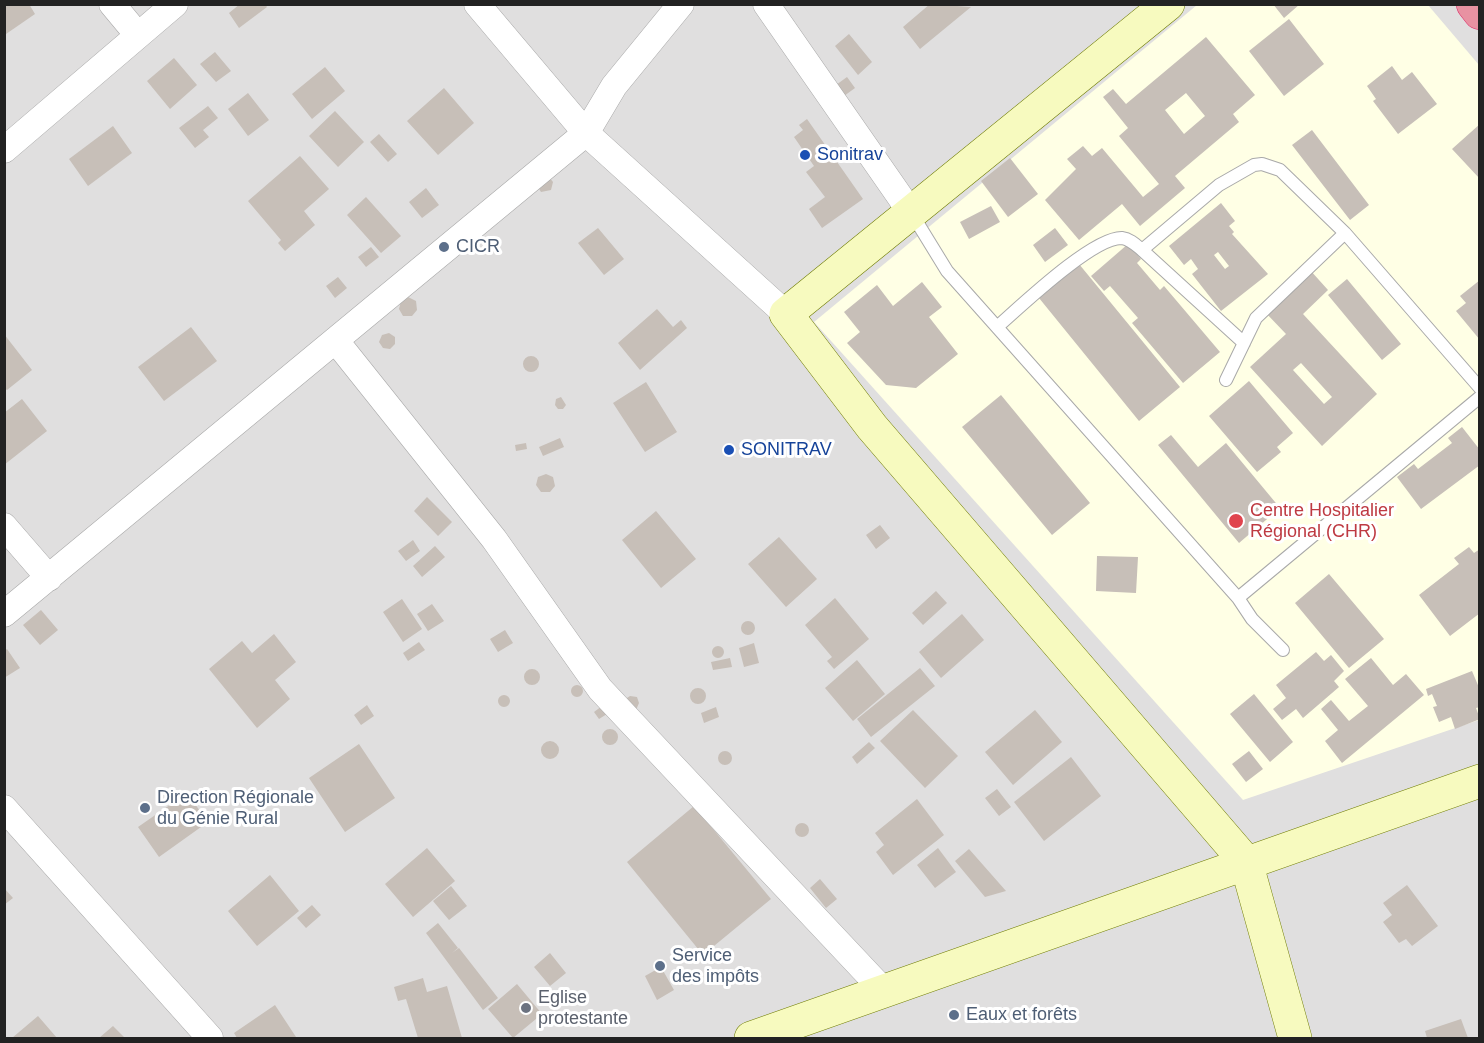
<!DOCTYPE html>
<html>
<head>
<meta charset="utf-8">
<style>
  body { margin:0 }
  #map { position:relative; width:1484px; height:1043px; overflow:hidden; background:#f2efe9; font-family:Arial,sans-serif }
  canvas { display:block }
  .frame { position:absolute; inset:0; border:6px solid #222; pointer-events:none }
</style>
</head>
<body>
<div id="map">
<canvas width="1484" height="1043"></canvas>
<div class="frame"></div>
</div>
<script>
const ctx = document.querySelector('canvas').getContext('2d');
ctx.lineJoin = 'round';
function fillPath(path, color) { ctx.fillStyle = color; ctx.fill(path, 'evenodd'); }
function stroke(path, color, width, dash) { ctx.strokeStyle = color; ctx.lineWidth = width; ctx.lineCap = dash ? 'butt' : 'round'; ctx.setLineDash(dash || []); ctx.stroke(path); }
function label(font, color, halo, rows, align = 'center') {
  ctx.font = font + ' Arial,sans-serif'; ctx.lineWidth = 6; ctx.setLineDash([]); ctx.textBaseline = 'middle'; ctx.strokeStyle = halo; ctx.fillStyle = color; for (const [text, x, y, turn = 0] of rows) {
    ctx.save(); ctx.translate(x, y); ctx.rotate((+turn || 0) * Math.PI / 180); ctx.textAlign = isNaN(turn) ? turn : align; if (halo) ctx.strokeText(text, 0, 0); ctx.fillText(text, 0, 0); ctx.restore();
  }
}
const residential = new Path2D(`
  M5,5H1479V1038H5Z`);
const education = new Path2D(`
  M1197,5H1428L1479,65V720L1243,800L814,322Z`);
const building = new Path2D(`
  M4,4H29L35,14L6,34Z
  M240,4H265L267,7L239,28L229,13Z
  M930,4L971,7L920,49L903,27Z
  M1273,4H1300L1284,18Z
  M1289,19L1324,64L1284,96L1249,51Z
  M849,34L872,62L858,75L835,46Z
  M1206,37L1255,95L1233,114L1239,122L1175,176L1185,188L1140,226L1122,204L1079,240L1045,200L1076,169L1067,159L1083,146L1092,156L1102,148L1143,197L1159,184L1119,136L1128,128L1103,97L1113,89L1126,104ZM1186,93L1205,116L1184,134L1165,110Z
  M215,52L231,71L216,82L200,64Z
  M174,58L197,85L170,109L147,81Z
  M1392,66L1402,80L1412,72L1437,104L1398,134L1373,101L1376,99L1367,86Z
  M325,67L345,91L312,119L292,94Z
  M847,77L855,88L844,96L836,85Z
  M444,88L474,123L438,155L407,121Z
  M248,93L269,120L248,136L228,109Z
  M208,106L218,118L203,130L209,137L195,148L179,128Z
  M335,111L364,142L338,167L309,136Z
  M807,119L863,199L822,228L809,209L825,197L806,172L814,166L794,137L803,130L799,125Z
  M1480,124V179L1452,149Z
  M113,126L132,153L88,186L69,159Z
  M1312,130L1369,205L1350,220L1292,145Z
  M379,134L397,154L388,162L370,142Z
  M300,156L329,189L304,211L315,225L285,251L278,243L281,240L248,201Z
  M1010,158L1038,194L1008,217L981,181Z
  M549,177L553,182L551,190L541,192L536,184Z
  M426,188L439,205L422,218L409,202Z
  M366,197L401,236L381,253L347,215Z
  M1221,203L1235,221L1229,226L1234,232L1232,234L1268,274L1221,311L1192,274L1198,269L1191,259L1184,265L1169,246ZM1218,252L1229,266L1225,269L1214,255Z
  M991,206L1000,222L969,239L960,222Z
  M598,228L624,259L604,275L578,243Z
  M1055,228L1068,245L1045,262L1033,245Z
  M1128,244L1141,259L1137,263L1160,290L1164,286L1220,352L1183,383L1132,323L1138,318L1110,286L1104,291L1091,276Z
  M371,247L379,257L366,267L358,257Z
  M1079,264L1180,387L1139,421L1039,298Z
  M1310,270L1328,290L1303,314L1377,394L1322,446L1250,367L1286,334L1265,312ZM1301,363L1332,397L1324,404L1293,370Z
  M338,277L347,288L335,298L326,286Z
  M1347,279L1401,344L1382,360L1328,295Z
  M1480,280V340L1456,311L1466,303L1460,296Z
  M922,282L942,307L929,317L958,354L916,388L886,385L847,343L860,332L844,312L877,285L893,306Z
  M408,297L416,301L417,310L412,316H403L399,309L401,301Z
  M657,309L673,327L681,320L687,328L640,370L618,343Z
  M191,327L217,361L164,401L138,367Z
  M389,333L395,337V344L390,349L383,348L379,342L382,335Z
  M4,334L32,370L7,390L4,388Z
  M523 364a8 8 0 1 1 16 0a8 8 0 1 1-16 0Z
  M1249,381L1293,433L1277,447L1281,452L1257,472L1209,416Z
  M646,382L677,432L645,452L613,403Z
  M1001,395L1090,503L1052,535L962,427Z
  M561,397L566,405L563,409H558L555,405L556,399Z
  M22,399L47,431L4,465V413Z
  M1462,427L1480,450V465L1421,509L1397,477L1414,464L1418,469L1452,443L1448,438Z
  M1171,435L1198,467L1226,443L1280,508L1239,543L1158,445Z
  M560,438L564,447L543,456L539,447Z
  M526,443L527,449L516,451L515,445Z
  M546,474L553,477L555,486L550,492H541L536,485L538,477Z
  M427,497L452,522L438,536L414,511Z
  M656,511L696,559L661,588L622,540Z
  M880,525L890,538L876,549L866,535Z
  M779,537L817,579L786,607L748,564Z
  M413,540L420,551L406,561L398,551Z
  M435,546L445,557L422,577L413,566Z
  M1469,547L1474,553L1480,549V613L1450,636L1419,595L1459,564L1454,558Z
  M1097,556L1138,557L1136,593L1096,591Z
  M1329,574L1384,639L1349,668L1295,603Z
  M936,591L947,603L923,625L912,613Z
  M835,598L869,639L834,669L827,661L832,657L805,625Z
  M402,599L422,629L403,642L383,612Z
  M432,604L444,621L428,631L417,614Z
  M41,610L58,630L40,645L23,625Z
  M962,614L984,640L941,678L919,652Z
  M741 628a7 7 0 1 1 14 0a7 7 0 1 1-14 0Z
  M505,630L513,643L498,652L490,639Z
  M274,634L296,662L275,680L290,699L257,728L209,669L242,641L252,653Z
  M419,642L425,650L408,661L403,653Z
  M754,643L759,663L744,667L739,648Z
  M712 652a6 6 0 1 1 12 0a6 6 0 1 1-12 0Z
  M7,649L20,668L4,678V651Z
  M1316,652L1324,661L1331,655L1344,671L1334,681L1339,687L1303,718L1296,709L1282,720L1273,709L1286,698L1276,685Z
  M730,658L732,667L713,670L711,662Z
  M1371,658L1393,685L1406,674L1424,695L1342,763L1325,741L1338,730L1321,709L1331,700L1349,721L1368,706L1345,679Z
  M857,660L885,694L853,721L825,688Z
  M920,668L935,686L871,737L857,719Z
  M524 677a8 8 0 1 1 16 0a8 8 0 1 1-16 0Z
  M1472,671L1480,690V707L1476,708L1480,719L1455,729L1451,717L1439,722L1433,707L1437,706L1432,694L1428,696L1426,689Z
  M571 691a6 6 0 1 1 12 0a6 6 0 1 1-12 0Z
  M690 696a8 8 0 1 1 16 0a8 8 0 1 1-16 0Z
  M1254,694L1293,742L1270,762L1230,714Z
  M498 701a6 6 0 1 1 12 0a6 6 0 1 1-12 0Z
  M630,696L637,697L639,703L636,710L624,700Z
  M367,705L374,716L361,725L354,715Z
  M602,706L607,714L599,719L594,712Z
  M716,707L719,717L704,723L701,713Z
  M913,710L958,756L925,788L880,741Z
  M1035,710L1062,742L1013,785L985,752Z
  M602 737a8 8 0 1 1 16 0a8 8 0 1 1-16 0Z
  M541 750a9 9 0 1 1 18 0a9 9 0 1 1-18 0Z
  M869,742L875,748L857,764L852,757Z
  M359,744L395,798L345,832L309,778Z
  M718 758a7 7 0 1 1 14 0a7 7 0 1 1-14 0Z
  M1249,751L1263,769L1246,782L1232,764Z
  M1071,757L1101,796L1044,841L1014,802Z
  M997,789L1011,807L999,816L985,798Z
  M187,793L208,822L159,857L138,827Z
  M917,799L944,835L893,875L876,852L884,845L875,833Z
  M694,806L771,899L703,955L627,862Z
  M795 830a7 7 0 1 1 14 0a7 7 0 1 1-14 0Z
  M427,848L455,881L413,917L385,884Z
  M938,848L956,872L935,888L917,865Z
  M969,849L1006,891L985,897L955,861Z
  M270,875L299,911L257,946L228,911Z
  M820,879L837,899L826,908L810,888Z
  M1407,885L1438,926L1412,946L1406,939L1399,943L1383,922L1392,915L1383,903Z
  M451,886L467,906L449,920L433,901Z
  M4,888L13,898L4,905Z
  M312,905L321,915L306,928L297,918Z
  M438,923L458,948L452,953L459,948L498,998L483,1010L426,933Z
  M550,953L566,973L550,986L534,967Z
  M661,967L674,990L657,1000L645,976Z
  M423,978L427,992L447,986L462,1038H418L406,999L398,1001L394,987Z
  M517,984L542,1014L513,1038L488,1009Z
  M275,1005L296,1037L237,1038L234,1033Z
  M38,1016L57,1038H12Z
  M1461,1019L1468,1038H1427L1425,1031Z
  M113,1026L125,1038H99Z`);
const lane = new Path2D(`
  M912,214L947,271L1238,598L1252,619L1283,650
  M1142,250L1244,343
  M997,327C1021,306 1093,237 1122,238C1130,239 1136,245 1142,250L1219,185L1254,165L1262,164L1280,170L1345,233L1480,388
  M1226,380L1256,318L1345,233
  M1238,598L1480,397`);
const street = new Path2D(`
  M112,4L137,34
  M477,4L586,133L786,314
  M766,4L912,214
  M4,150L175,4
  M336,341L494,539L600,689L883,990
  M4,526L49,578
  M4,614L586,133L614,86L681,4
  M4,808L210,1038`);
const secondary = new Path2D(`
  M1168,4L786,314L872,427L1246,862L1295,1038
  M751,1038L1480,781`);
const highway = new Path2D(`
  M1473,4L1480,13`);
const markers = [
  [805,155,6,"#1a4fb4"],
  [444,247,6,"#5c6f8a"],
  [729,450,6,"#1a4fb4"],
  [1236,521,8,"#e0444e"],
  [145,808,6,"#5c6f8a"],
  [660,966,6,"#5c6f8a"],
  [526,1008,6,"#6b7280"],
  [954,1015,6,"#5c6f8a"]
];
const transitNames = [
  ["Sonitrav",817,155],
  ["SONITRAV",741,450]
];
const serviceNames = [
  ["CICR",456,247],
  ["Direction Régionale",157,798],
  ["du Génie Rural",157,819],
  ["Service",672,956],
  ["des impôts",672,977],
  ["Eaux et forêts",966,1015]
];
const healthNames = [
  ["Centre Hospitalier",1250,511],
  ["Régional (CHR)",1250,532]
];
const worshipNames = [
  ["Eglise",538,998],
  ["protestante",538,1019]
];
fillPath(residential, '#e0dfdf');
fillPath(education, '#ffffe5');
fillPath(building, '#c7bfb8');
stroke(lane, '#a9a9a9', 14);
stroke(street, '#a9a9a9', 27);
stroke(secondary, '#707d05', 34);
stroke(highway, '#dc2a67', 34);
stroke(lane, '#fff', 12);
stroke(street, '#fff', 26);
stroke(secondary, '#f7fabf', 33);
stroke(highway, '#e892a2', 33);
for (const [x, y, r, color] of markers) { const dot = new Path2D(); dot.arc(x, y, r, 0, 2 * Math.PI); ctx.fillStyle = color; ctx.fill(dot); stroke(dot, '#fff', 2); }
label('18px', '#164399', '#fff', transitNames, 'left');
label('18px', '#4e5e75', '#fff', serviceNames, 'left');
label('18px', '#be3a42', '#fff', healthNames, 'left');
label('18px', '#5b616d', '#fff', worshipNames, 'left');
</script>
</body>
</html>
